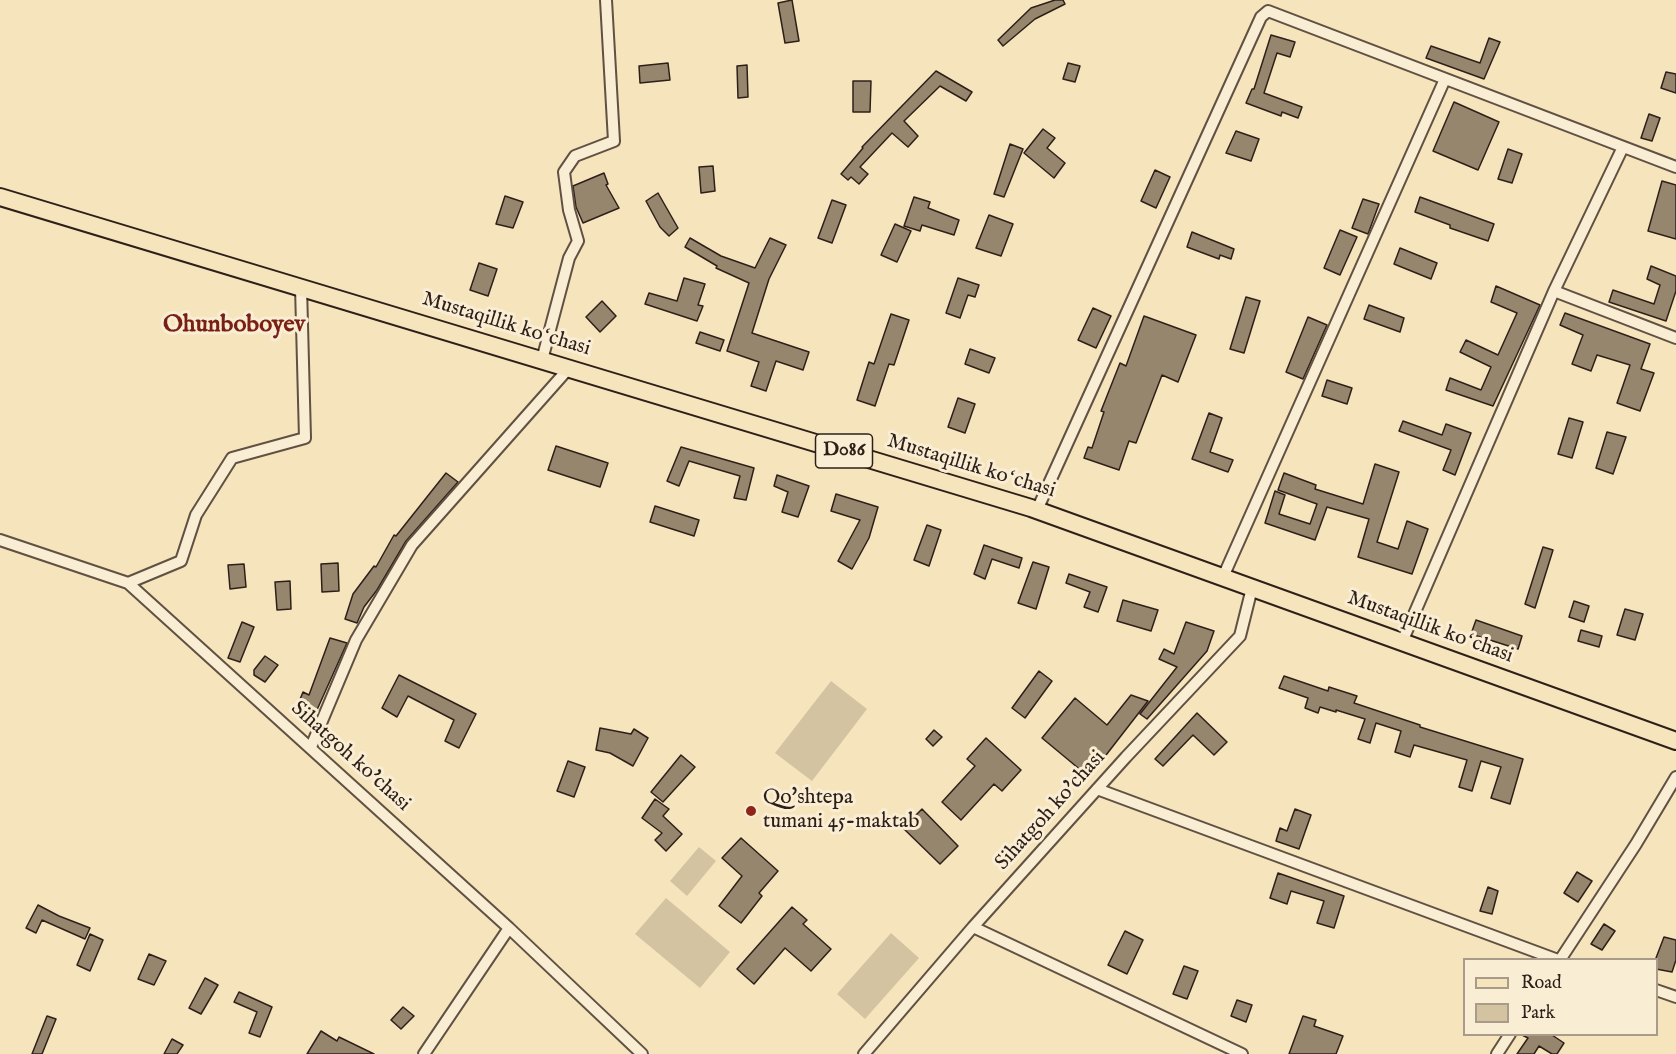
<!DOCTYPE html>
<html>
<head>
<meta charset="utf-8">
<style>
  body { margin:0 }
  #map { position:relative; width:1676px; height:1054px; overflow:hidden; background:#f6e4bd; font-family:"IM FELL English",serif }
  canvas { display:block }
  .legend { position:absolute; left:1463px; top:958px; width:195px; height:78px; box-sizing:border-box; background:#f9edd4; border:2px solid #a89b89; margin:0; padding:8px 10px; list-style:none; font-size:18px; color:#2e2019 }
  .legend li { display:flex; align-items:center; gap:12px; height:30px }
  .legend b { width:30px; border:2px solid #a89b89 }
</style>
</head>
<body>
<div id="map">
<canvas width="1676" height="1054"></canvas>
<ul class="legend">
<li><b style="height:8px;background:#f6e4bd"></b>Road</li>
<li><b style="height:16px;background:#d4c3a1"></b>Park</li>
</ul>
</div>
<script>
const ctx = document.querySelector('canvas').getContext('2d');
ctx.lineJoin = 'round';
function fillPath(path, color) { ctx.fillStyle = color; ctx.fill(path, 'evenodd'); }
function stroke(path, color, width, dash) { ctx.strokeStyle = color; ctx.lineWidth = width; ctx.lineCap = dash ? 'butt' : 'round'; ctx.setLineDash(dash || []); ctx.stroke(path); }
function label(font, color, halo, rows, align = 'center') {
  ctx.font = font + ' "IM FELL English",serif'; ctx.lineWidth = 6; ctx.setLineDash([]); ctx.textBaseline = 'middle'; ctx.strokeStyle = halo; ctx.fillStyle = color; for (const [text, x, y, turn = 0] of rows) {
    ctx.save(); ctx.translate(x, y); ctx.rotate((+turn || 0) * Math.PI / 180); ctx.textAlign = isNaN(turn) ? turn : align; if (halo) ctx.strokeText(text, 0, 0); ctx.fillText(text, 0, 0); ctx.restore();
  }
}
const green = new Path2D(`
  M831,681L867,709L812,781L775,753Z
  M699,847L716,861L687,896L670,881Z
  M666,898L730,952L700,988L635,934Z
  M891,933L919,958L865,1019L837,994Z`);
const building = new Path2D(`
  M792,0L799,41L785,43L778,3Z
  M1055,0H1063L1065,4L1035,19L1003,46L998,40L1031,8Z
  M1271,35L1295,42L1290,57L1277,53L1264,93L1302,107L1298,118L1282,112L1281,116L1246,103L1252,89H1254Z
  M1489,38L1500,42L1484,79L1426,58L1431,46L1480,63Z
  M668,63L670,80L640,83L639,66Z
  M1068,63L1080,66L1075,82L1063,79Z
  M747,65L748,97L738,98L737,66Z
  M936,71L972,92L966,101L940,86L904,121L918,136L908,147L892,133L860,167L868,174L859,184L851,177L848,180L841,174L863,148L862,147Z
  M1666,72L1676,74V93L1661,88Z
  M853,81H871L870,112H853Z
  M1454,102L1499,122L1478,170L1433,151Z
  M1649,114L1660,118L1652,141L1641,138Z
  M1043,129L1055,138L1047,148L1065,163L1054,178L1024,153Z
  M1236,131L1259,139L1251,161L1226,153Z
  M1010,144L1023,149L1004,197L994,194Z
  M1508,149L1522,154L1512,183L1498,179Z
  M713,166L715,191L701,193L699,167Z
  M1155,170L1170,177L1156,208L1141,201Z
  M604,173L608,184L606,185L619,208L583,223L576,207L573,186Z
  M1662,181L1676,185V239L1648,231Z
  M658,193L678,228L669,236L660,227L646,201Z
  M505,196L523,202L513,228L496,224Z
  M914,197L930,202L928,208L959,220L954,235L922,225L920,231L904,226Z
  M1420,197L1494,224L1488,241L1450,228V225L1415,212Z
  M1363,199L1379,204L1368,234L1352,228Z
  M832,200L846,205L832,243L818,238Z
  M989,215L1013,224L1001,256L976,248Z
  M895,224L911,231L897,262L881,255Z
  M1340,230L1357,237L1340,275L1324,268Z
  M1192,232L1234,249L1231,259L1220,255L1219,259L1187,247Z
  M690,238L721,256L755,268L770,238L786,245L769,279L752,333L809,352L803,370L776,361L766,391L751,386L759,362L727,351L749,283L716,268L717,266L685,247Z
  M1400,248L1437,263L1431,279L1394,264Z
  M479,263L497,269L488,296L470,290Z
  M1651,266L1676,276V291L1666,321L1609,302L1613,290L1654,304L1660,285L1647,279Z
  M684,278L705,284L698,305L703,306L697,321L645,304L649,293L677,301Z
  M958,278L979,285L975,297L968,295L960,318L946,313Z
  M1496,286L1540,305L1493,406L1446,390L1450,378L1481,390L1491,367L1460,352L1466,340L1498,355L1517,313L1491,302Z
  M1246,297L1260,301L1244,353L1230,349Z
  M602,301L616,316L600,332L586,317Z
  M1369,305L1404,318L1400,332L1364,319Z
  M1093,308L1111,316L1096,348L1078,340Z
  M1565,313L1650,344L1641,369L1654,373L1640,411L1617,403L1630,365L1597,355L1591,371L1572,364L1583,335L1560,325Z
  M891,314L909,320L894,365L889,364L875,406L857,400L869,362L874,364Z
  M1144,316L1196,335L1178,382L1162,375L1136,443L1129,441L1119,470L1084,458L1088,447L1092,448L1104,412L1101,411L1120,363L1126,366Z
  M1308,317L1327,325L1303,379L1286,372Z
  M700,332L724,340L720,351L696,343Z
  M970,349L995,358L989,373L965,364Z
  M1327,380L1352,388L1347,404L1322,396Z
  M958,398L975,404L965,433L948,427Z
  M1209,413L1222,418L1210,452L1233,460L1228,472L1192,459Z
  M1569,418L1583,422L1572,458L1558,454Z
  M1403,421L1442,435L1446,424L1471,433L1455,475L1443,470L1451,450L1399,431Z
  M1607,432L1626,437L1613,474L1596,468Z
  M556,446L608,463L600,487L548,470Z
  M681,447L754,468L746,500L734,498L740,476L689,461L679,486L667,481Z
  M1375,464L1399,472L1377,542L1398,549L1407,521L1428,529L1412,574L1358,557L1369,519L1327,507L1315,540L1265,523L1275,491L1285,495L1279,514L1310,524L1317,504L1278,490L1284,473L1316,485L1315,489L1363,504Z
  M446,473L458,482L406,541L377,590L364,607L357,623L345,619L353,594L374,566L376,567L394,535L396,536Z
  M777,475L809,486L798,517L782,512L788,492L774,486Z
  M836,494L878,507L869,538L852,569L838,561L860,520L831,511Z
  M655,506L699,520L694,536L650,522Z
  M927,525L941,530L929,566L914,560Z
  M984,545L1022,558L1019,568L992,559L985,579L974,574Z
  M1543,547L1553,550L1535,608L1525,604Z
  M1033,562L1049,567L1036,609L1018,603Z
  M338,563L339,591L322,592L321,564Z
  M244,564L246,587L230,589L228,565Z
  M1069,574L1107,587L1098,612L1084,607L1090,592L1066,583Z
  M290,581L291,609L277,610L275,582Z
  M1123,600L1158,610L1151,631L1117,621Z
  M1574,601L1589,606L1584,622L1569,617Z
  M1625,609L1643,614L1635,640L1617,635Z
  M1476,620L1522,636L1518,649L1471,634Z
  M242,622L254,627L240,662L228,658Z
  M1186,622L1214,631L1207,651L1147,719L1140,714L1177,667L1159,659L1164,649L1174,654Z
  M1581,630L1602,636L1599,647L1578,641Z
  M330,638L347,643L312,721L294,714L303,692L309,695Z
  M265,656L278,665L265,682L254,675V670Z
  M1039,671L1052,681L1025,718L1012,708Z
  M399,675L476,714L459,748L445,741L454,720L408,696L397,717L382,708Z
  M1284,676L1328,691L1329,687L1357,696L1354,703L1420,725V727L1523,759L1510,804L1491,798L1501,767L1481,761L1472,791L1459,787L1467,760L1414,745L1410,757L1395,752L1401,731L1376,723L1370,743L1358,739L1365,719L1336,710V712L1320,707L1318,713L1305,708L1308,698L1279,688Z
  M1131,695L1148,701L1089,777L1042,738L1075,698L1107,725Z
  M1197,713L1227,742L1214,755L1193,735L1163,766L1155,759Z
  M600,728L631,734L634,729L648,738L633,766L610,753L596,750Z
  M934,730L942,737L933,746L926,739Z
  M986,738L1021,770L1002,791L994,784L961,820L942,802L975,766L967,759Z
  M681,755L695,767L663,802L651,792Z
  M568,761L585,767L574,797L557,791Z
  M655,799L669,809L663,816L682,834L666,851L655,840L662,833L642,818Z
  M922,809L958,846L940,864L903,828Z
  M1295,809L1311,815L1299,849L1276,841L1280,828L1287,831Z
  M741,838L778,871L759,893L762,896L741,923L719,906L742,876L722,858Z
  M1577,872L1592,881L1578,902L1564,893Z
  M1278,873L1344,896L1334,928L1317,923L1324,901L1291,891L1287,904L1270,898Z
  M1488,887L1498,891L1492,914L1480,911Z
  M38,905L59,916L90,928L85,939L42,920L36,933L26,928Z
  M792,907L807,920L803,924L831,949L811,971L785,948L754,984L737,969Z
  M1604,924L1615,931L1602,950L1591,944Z
  M1125,931L1143,940L1127,974L1108,965Z
  M90,934L103,940L90,971L77,965Z
  M1664,937L1676,940V960L1672,972L1656,969V958Z
  M149,954L166,961L154,985L138,979Z
  M1184,966L1198,971L1187,999L1173,994Z
  M205,978L218,985L201,1014L189,1008Z
  M239,992L272,1007L260,1037L249,1033L257,1012L234,1002Z
  M1237,1000L1252,1005L1246,1022L1231,1016Z
  M403,1007L414,1016L401,1029L391,1020Z
  M47,1016L56,1019L42,1054H32Z
  M1303,1016L1316,1020L1314,1026L1343,1036L1336,1054H1289Z
  M321,1031L337,1041L339,1037L374,1054H307Z
  M1522,1035H1552L1564,1043L1557,1054H1552L1539,1046L1534,1054H1517L1528,1038Z
  M172,1039L183,1045L177,1054H164Z`);
const street = new Path2D(`
  M1554,291L1676,338
  M542,360L569,258L578,241L569,210L564,172L575,156L614,141L606,0
  M1037,510L1261,17L1268,11L1676,167
  M0,540L128,583L509,928L642,1054
  M1223,577L1445,79
  M128,583L181,561L196,515L232,458L305,438L301,287
  M1402,642L1554,291L1623,147
  M311,747L356,640L412,545L569,368
  M1097,789L1558,960
  M973,927L1242,1054
  M1560,960L1636,844L1676,777
  M1656,990L1676,997
  M424,1054L509,928
  M864,1054L973,927L1126,757L1240,636L1252,588
  M1497,1054L1510,1034`);
const primary = new Path2D(`
  M0,197L1031,508L1676,741`);
const markers = [
  [751,811,6,"#8f2418"]
];
const shields = [
  [844,451,57]
];
const shieldNames = [
  ["D086",844,451]
];
const streetNames = [
  ["Mustaqillik koʻchasi",506,325,17],
  ["Mustaqillik koʻchasi",971,467,17],
  ["Mustaqillik koʻchasi",1430,628,20],
  ["Sihatgoh ko'chasi",350,757,42],
  ["Sihatgoh ko'chasi",1051,811,-48]
];
const poiNames = [
  ["Qo'shtepa",763,799],
  ["tumani 45-maktab",763,823]
];
const quarterNames = [
  ["Ohunboboyev",234,326]
];
fillPath(green, '#d4c3a1');
fillPath(building, '#96866e');
stroke(building, '#2e2019', 1.5);
stroke(street, '#605142', 14);
stroke(primary, '#2e2019', 20);
stroke(street, '#f9edd4', 10);
stroke(primary, '#f6e4bd', 16);
for (const [x, y, r, color] of markers) { const dot = new Path2D(); dot.arc(x, y, r, 0, 2 * Math.PI); ctx.fillStyle = color; ctx.fill(dot); stroke(dot, '#f9edd4', 2); }
for (const [x, y, w] of shields) { const box = new Path2D(); box.roundRect(x - w / 2, y - 17, w, 34, 4.5); ctx.fillStyle = '#f9edd4'; ctx.fill(box); stroke(box, '#2e2019', 1.5); }
label('bold 20px', '#2e2019', null, shieldNames);
label('21px', '#2e2019', '#f9edd4', streetNames);
label('21px', '#2e2019', '#f9edd4', poiNames, 'left');
label('bold 24px', '#7a1f14', '#f9edd4', quarterNames);
</script>
</body>
</html>
